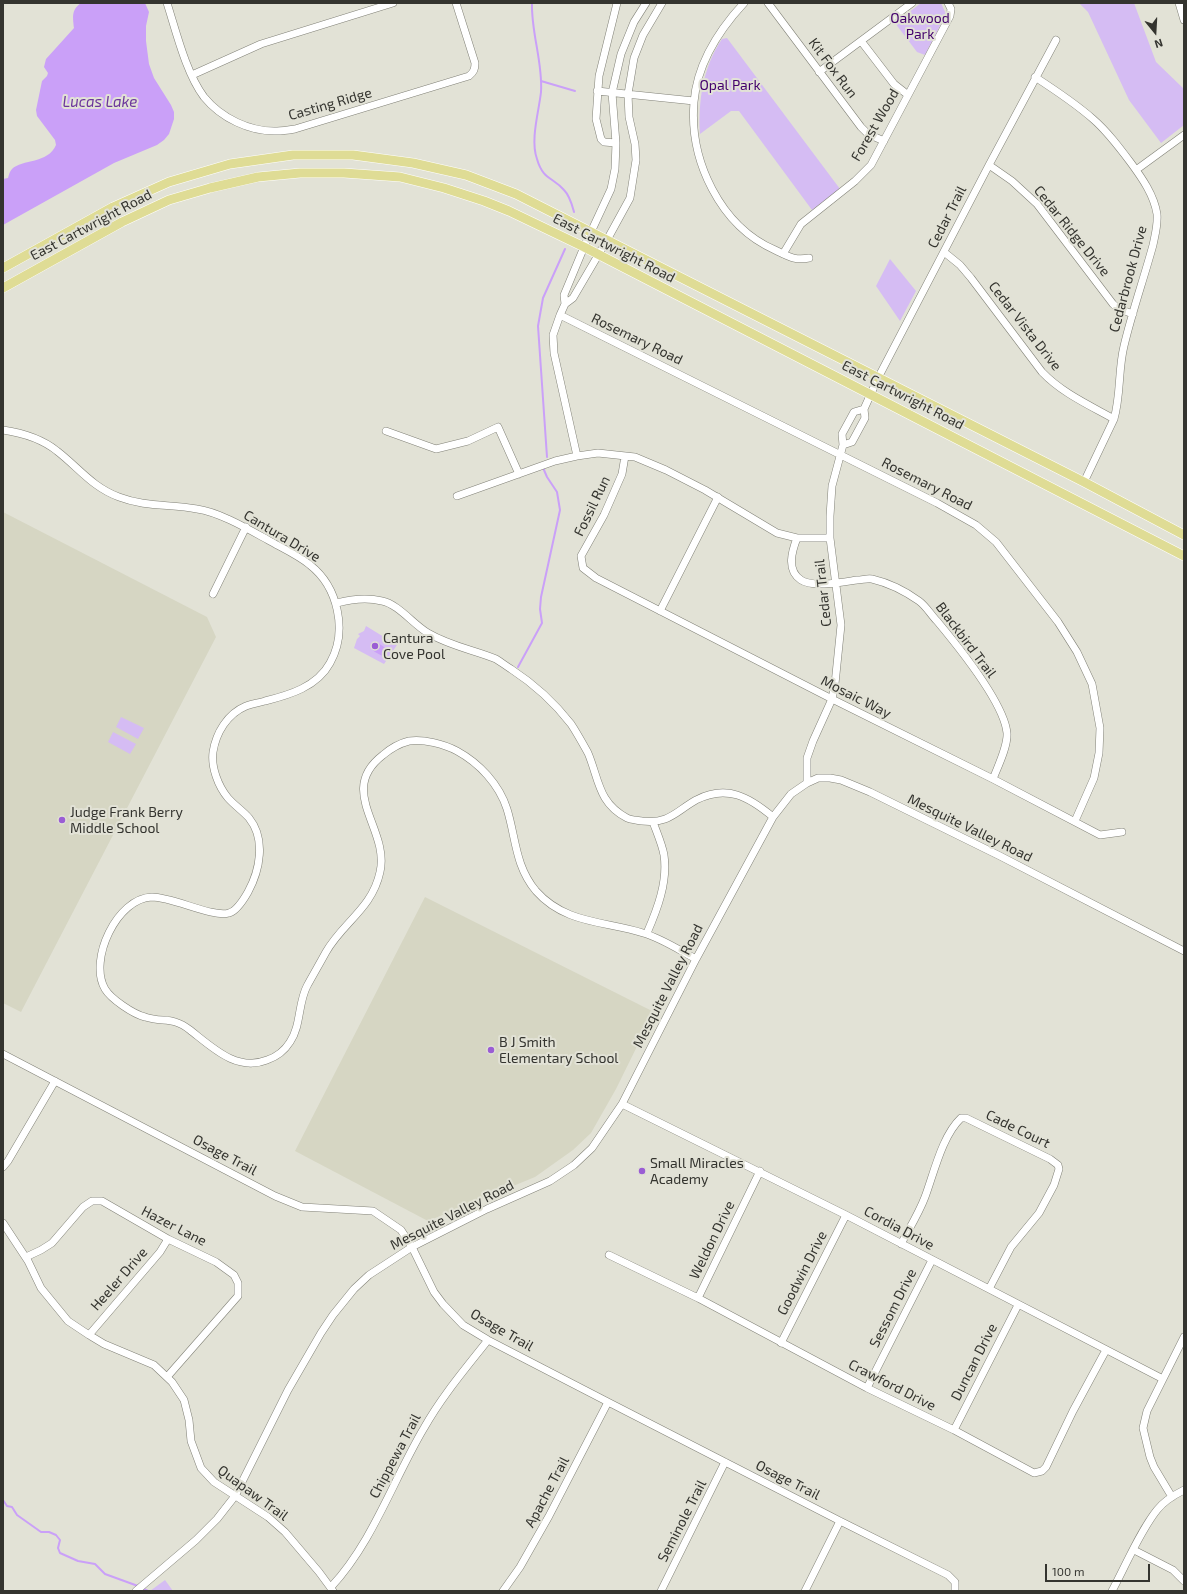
<!DOCTYPE html>
<html>
<head>
<meta charset="utf-8">
<style>
  body { margin:0 }
  #map { position:relative; width:1187px; height:1594px; overflow:hidden; background:#e2e2d6; font-family:"Exo 2",sans-serif }
  canvas { display:block }
  .frame { position:absolute; inset:0; border:4px solid #34342f; pointer-events:none }
  .north { position:absolute; left:1135px; top:12px; width:40px; height:40px; -webkit-text-stroke:3px #e2e2d6; paint-order:stroke; rotate:162deg; font-size:11px; font-weight:700; line-height:16px; text-align:center; color:#34342f }
  .north::after { content:''; display:block; margin:auto; width:14px; height:18px; background:#34342f; clip-path:polygon(50% 0,100% 100%,50% 72%,0 100%) }
  .scale { position:absolute; left:1045px; top:1564px; width:105px; height:18px; box-sizing:border-box; border:2px solid #34342f; border-top:0; padding-left:5px; font-size:12px; line-height:14px; white-space:nowrap; color:#34342f; -webkit-text-stroke:3px #e2e2d6; paint-order:stroke }
</style>
</head>
<body>
<div id="map">
<canvas width="1187" height="1594"></canvas>
<div class="frame"></div>
<div class="north">N</div>
<div class="scale">100 m</div>
</div>
<script>
const ctx = document.querySelector('canvas').getContext('2d');
ctx.lineJoin = 'round';
function fillPath(path, color) { ctx.fillStyle = color; ctx.fill(path, 'evenodd'); }
function stroke(path, color, width, dash) { ctx.strokeStyle = color; ctx.lineWidth = width; ctx.lineCap = dash ? 'butt' : 'round'; ctx.setLineDash(dash || []); ctx.stroke(path); }
function label(font, color, halo, rows, align = 'center') {
  ctx.font = font + ' "Exo 2",sans-serif'; ctx.lineWidth = 4; ctx.setLineDash([]); ctx.textBaseline = 'middle'; ctx.strokeStyle = halo; ctx.fillStyle = color; for (const [text, x, y, turn = 0] of rows) {
    ctx.save(); ctx.translate(x, y); ctx.rotate((+turn || 0) * Math.PI / 180); ctx.textAlign = isNaN(turn) ? turn : align; if (halo) ctx.strokeText(text, 0, 0); ctx.fillText(text, 0, 0); ctx.restore();
  }
}
const built = new Path2D(`
  M3,512L207,617L216,637L21,1012L3,1003Z
  M425,897L654,1012L616,1089L591,1133L573,1150L535,1177L428,1221L295,1151Z`);
const green = new Path2D(`
  M921,3H941L946,14L925,55L917,52L895,23Z
  M1079,3H1134L1156,62L1184,89V125L1161,143L1129,100L1088,12Z
  M727,38L840,189L812,210L739,111H731L700,134C698,101 703,67 722,39Z
  M890,259L916,291L900,321L876,286Z
  M366,626L397,645L384,664L354,648L357,639L360,636L358,634L364,631Z
  M121,717L144,728L138,739L116,727Z
  M113,732L136,744L130,754L108,742Z
  M165,1580L173,1591H150Z`);
const water = new Path2D(`
  M81,3H145L149,12L146,26V41L149,64L154,78L171,105L174,112V119L169,134L164,140L157,145L114,163L3,225V179L8,178C9,174 10,171 12,169C22,159 48,164 56,145L55,140L37,116L36,110L42,81L47,76L48,73L44,67L46,59L74,28C73,17 71,10 81,3Z
  M375,641L387,649L386,654L383,656C376,653 372,651 370,645Z`);
const stream = new Path2D(`
  M532,3C531,33 543,62 541,92C539,111 530,140 537,159C543,180 553,177 564,190C570,196 572,205 574,212
  M541,81L575,91
  M547,457L538,326L543,298L565,249
  M518,667L542,623L540,609L541,597L560,510L557,492L547,477L544,470V467
  M3,1500L7,1506L12,1507L17,1515L41,1532H49L56,1535L60,1540L58,1548L60,1553L78,1561L95,1564L105,1574L138,1586
  M142,1588L148,1591`);
const minor = new Path2D(`
  M167,3C176,31 186,73 204,97C221,118 250,132 277,131C283,131 289,130 295,129L469,76C474,72 475,69 475,63L456,3
  M744,3C719,30 697,64 694,102C689,160 720,226 775,250C788,256 794,261 809,258
  M768,3L861,127L868,134L884,141
  M1179,3L1184,20
  M861,41L894,84L908,95
  M819,72L912,3
  M192,75L261,44L393,3
  M1035,77C1055,90 1075,103 1093,119C1107,131 1119,147 1131,163C1142,178 1154,195 1157,214C1158,225 1155,235 1153,245C1144,278 1132,312 1124,346C1118,370 1121,395 1114,419L1084,482
  M597,91L694,101
  M616,143L604,142L601,139L596,119L599,76L617,3
  M989,165L1012,181L1037,204L1113,304L1119,309L1133,314
  M1136,170L1184,135
  M944,252L960,265L971,278L1042,372C1062,393 1089,405 1114,419
  M783,254L801,224L855,181L871,165L950,16L951,9L948,3
  M565,304L564,295L584,247L611,189L615,169L616,143L612,93L621,54L634,22L646,3
  M560,315L937,503L976,525L996,542L1058,622L1077,652L1092,684L1100,728L1099,753L1094,778L1075,821
  M3,430C23,433 41,438 57,451C79,468 92,487 119,497C145,507 170,504 197,509C219,512 248,529 268,540C282,548 298,555 310,565C338,587 348,631 330,663C317,687 289,695 265,701C258,703 252,704 246,706C227,714 216,733 213,752C211,767 218,786 228,798C234,805 243,811 249,818C266,839 260,870 248,892C244,899 237,911 229,913C213,918 173,897 152,897C117,898 88,960 105,989C111,999 133,1014 145,1017C164,1023 172,1016 190,1030C213,1048 237,1072 267,1060C276,1057 285,1050 290,1042C301,1026 298,1003 307,986C313,975 320,963 326,952C343,922 372,909 380,872C390,829 336,791 383,755C390,749 401,743 409,741C424,739 444,744 457,751C479,763 499,784 507,809C516,838 515,866 536,891C565,924 605,921 643,933C661,938 679,950 696,959
  M386,431L436,449L468,441L498,427L519,474
  M843,445L852,442L865,418L864,409L878,378L989,165L1056,40
  M577,456L554,353L553,335L560,315L565,304L573,298L607,240L630,198L636,160L635,144L629,117L628,94L634,58L643,35L662,3
  M625,456L622,474L604,515L581,556L583,568L596,578L832,699L993,779L1100,835L1122,832
  M457,496L555,461L577,456L598,453L635,457L666,470L705,490L777,533L797,538H830
  M797,538C792,551 786,570 801,580C813,588 843,582 857,580C862,580 868,578 872,579C889,583 905,591 919,601C926,606 931,615 937,621C957,645 1004,702 1007,733C1008,746 998,766 993,779
  M213,594L246,527
  M337,603C352,599 366,597 382,601C398,604 414,625 428,633C450,646 474,650 496,659C501,662 506,666 511,669C534,684 554,702 571,724C577,733 583,744 588,753C599,779 598,803 627,818C631,820 637,820 642,821C669,824 675,812 696,800C727,784 749,797 773,817
  M660,611L718,497
  M807,783V758L813,741L832,699L835,684L841,625L830,538V516L832,486L843,445L842,434L854,412L864,409
  M647,933C657,910 668,882 664,855C662,844 657,833 653,822
  M3,1054L275,1196L302,1207L373,1211L401,1230L412,1247L434,1292L443,1304L463,1325L488,1340L608,1402L840,1521L948,1575L955,1582V1591
  M622,1104L846,1215L1163,1379
  M3,1167L8,1161L55,1081
  M3,1223L28,1261L41,1288L68,1321L89,1335L104,1344L154,1365L172,1382L184,1400L189,1420L191,1441L201,1468L214,1482L268,1517L285,1532L319,1572L333,1591
  M901,1244C909,1229 919,1213 925,1197C934,1173 942,1136 961,1118H966L1050,1159L1058,1165L1059,1169L1054,1185L1039,1213L1011,1247L989,1289
  M609,1255L698,1298L867,1388L954,1430L1034,1473L1042,1471L1046,1467L1073,1411L1106,1350
  M26,1257L41,1250L52,1243L83,1207L92,1201H102L168,1239L216,1262L234,1275L238,1283V1296L167,1377
  M698,1298L760,1171
  M89,1335L160,1252L168,1239
  M781,1343L846,1215
  M867,1388L932,1260
  M954,1430L1018,1305
  M1172,1497L1154,1467L1150,1457L1143,1428L1147,1411L1184,1337
  M1134,1550L1173,1570L1184,1581
  M331,1587C373,1542 393,1480 424,1428C442,1396 466,1368 488,1340
  M136,1591L196,1540L217,1519L235,1496L288,1390L321,1333L333,1315L354,1289L369,1275L412,1247L487,1209L550,1181L574,1165L592,1148L622,1104L696,959L773,817L791,794L807,783L818,778H830L841,780L870,792L1000,856L1184,951
  M503,1591L520,1567L549,1516L608,1402
  M661,1591L725,1462
  M805,1591L840,1521
  M1112,1591C1125,1567 1140,1531 1157,1510C1164,1501 1174,1495 1184,1490`);
const major = new Path2D(`
  M3,268L113,207L169,182L230,164L293,155H353L413,163L466,175L516,194L1084,482L1184,535
  M3,288L122,222L169,200L210,188L258,177L300,173H344L400,177L444,188L484,201L509,211L584,247L1184,556`);
const markers = [
  [375,646,4,"#9a5dd4"],
  [62,820,4,"#9a5dd4"],
  [491,1050,4,"#9a5dd4"],
  [642,1171,4,"#9a5dd4"]
];
const parkNames = [
  ["Oakwood",920,18],
  ["Park",920,34],
  ["Opal Park",730,85]
];
const streetNames = [
  ["Kit Fox Run",833,68,53],
  ["Casting Ridge",330,104,-16],
  ["Forest Wood",875,125,-60],
  ["Cedar Trail",947,217,-63],
  ["East Cartwright Road",91,225,-28],
  ["Cedar Ridge Drive",1072,231,51],
  ["East Cartwright Road",614,248,27],
  ["Cedarbrook Drive",1128,279,-75],
  ["Cedar Vista Drive",1025,326,52],
  ["Rosemary Road",637,339,26],
  ["East Cartwright Road",903,395,27],
  ["Rosemary Road",927,484,27],
  ["Fossil Run",592,506,-64],
  ["Cantura Drive",282,536,31],
  ["Cedar Trail",823,593,-96],
  ["Blackbird Trail",966,640,53],
  ["Mosaic Way",856,697,27],
  ["Mesquite Valley Road",970,828,26],
  ["Mesquite Valley Road",668,986,-63],
  ["Cade Court",1018,1129,26],
  ["Osage Trail",225,1155,28],
  ["Mesquite Valley Road",452,1215,-27],
  ["Hazer Lane",174,1226,27],
  ["Cordia Drive",899,1228,28],
  ["Weldon Drive",712,1240,-64],
  ["Goodwin Drive",802,1273,-63],
  ["Heeler Drive",119,1279,-49],
  ["Sessom Drive",893,1308,-63],
  ["Osage Trail",502,1330,30],
  ["Duncan Drive",974,1362,-63],
  ["Crawford Drive",892,1385,27],
  ["Chippewa Trail",395,1456,-62],
  ["Osage Trail",788,1480,27],
  ["Apache Trail",547,1492,-62],
  ["Quapaw Trail",253,1493,36],
  ["Seminole Trail",682,1521,-63]
];
const poiNames = [
  ["Cantura",383,638],
  ["Cove Pool",383,654],
  ["Judge Frank Berry",70,812],
  ["Middle School",70,828],
  ["B J Smith",499,1042],
  ["Elementary School",499,1058],
  ["Small Miracles",650,1163],
  ["Academy",650,1179]
];
const waterNames = [
  ["Lucas Lake",100,102]
];
fillPath(built, '#d6d6c3');
fillPath(green, '#d5bcf3');
fillPath(water, '#caa0f8');
stroke(stream, '#caa0f8', 2);
stroke(minor, '#818177', 8);
stroke(major, '#fff', 10);
stroke(minor, '#fff', 7);
stroke(major, '#dfdc95', 9);
for (const [x, y, r, color] of markers) { const dot = new Path2D(); dot.arc(x, y, r, 0, 2 * Math.PI); ctx.fillStyle = color; ctx.fill(dot); stroke(dot, '#e2e2d6', 1.5); }
label('14px', '#43006d', '#e2e2d6', parkNames);
label('14px', '#34342f', '#e2e2d6', streetNames);
label('14px', '#34342f', '#e2e2d6', poiNames, 'left');
label('italic 15px', '#6c369b', '#e2e2d6', waterNames);
</script>
</body>
</html>
